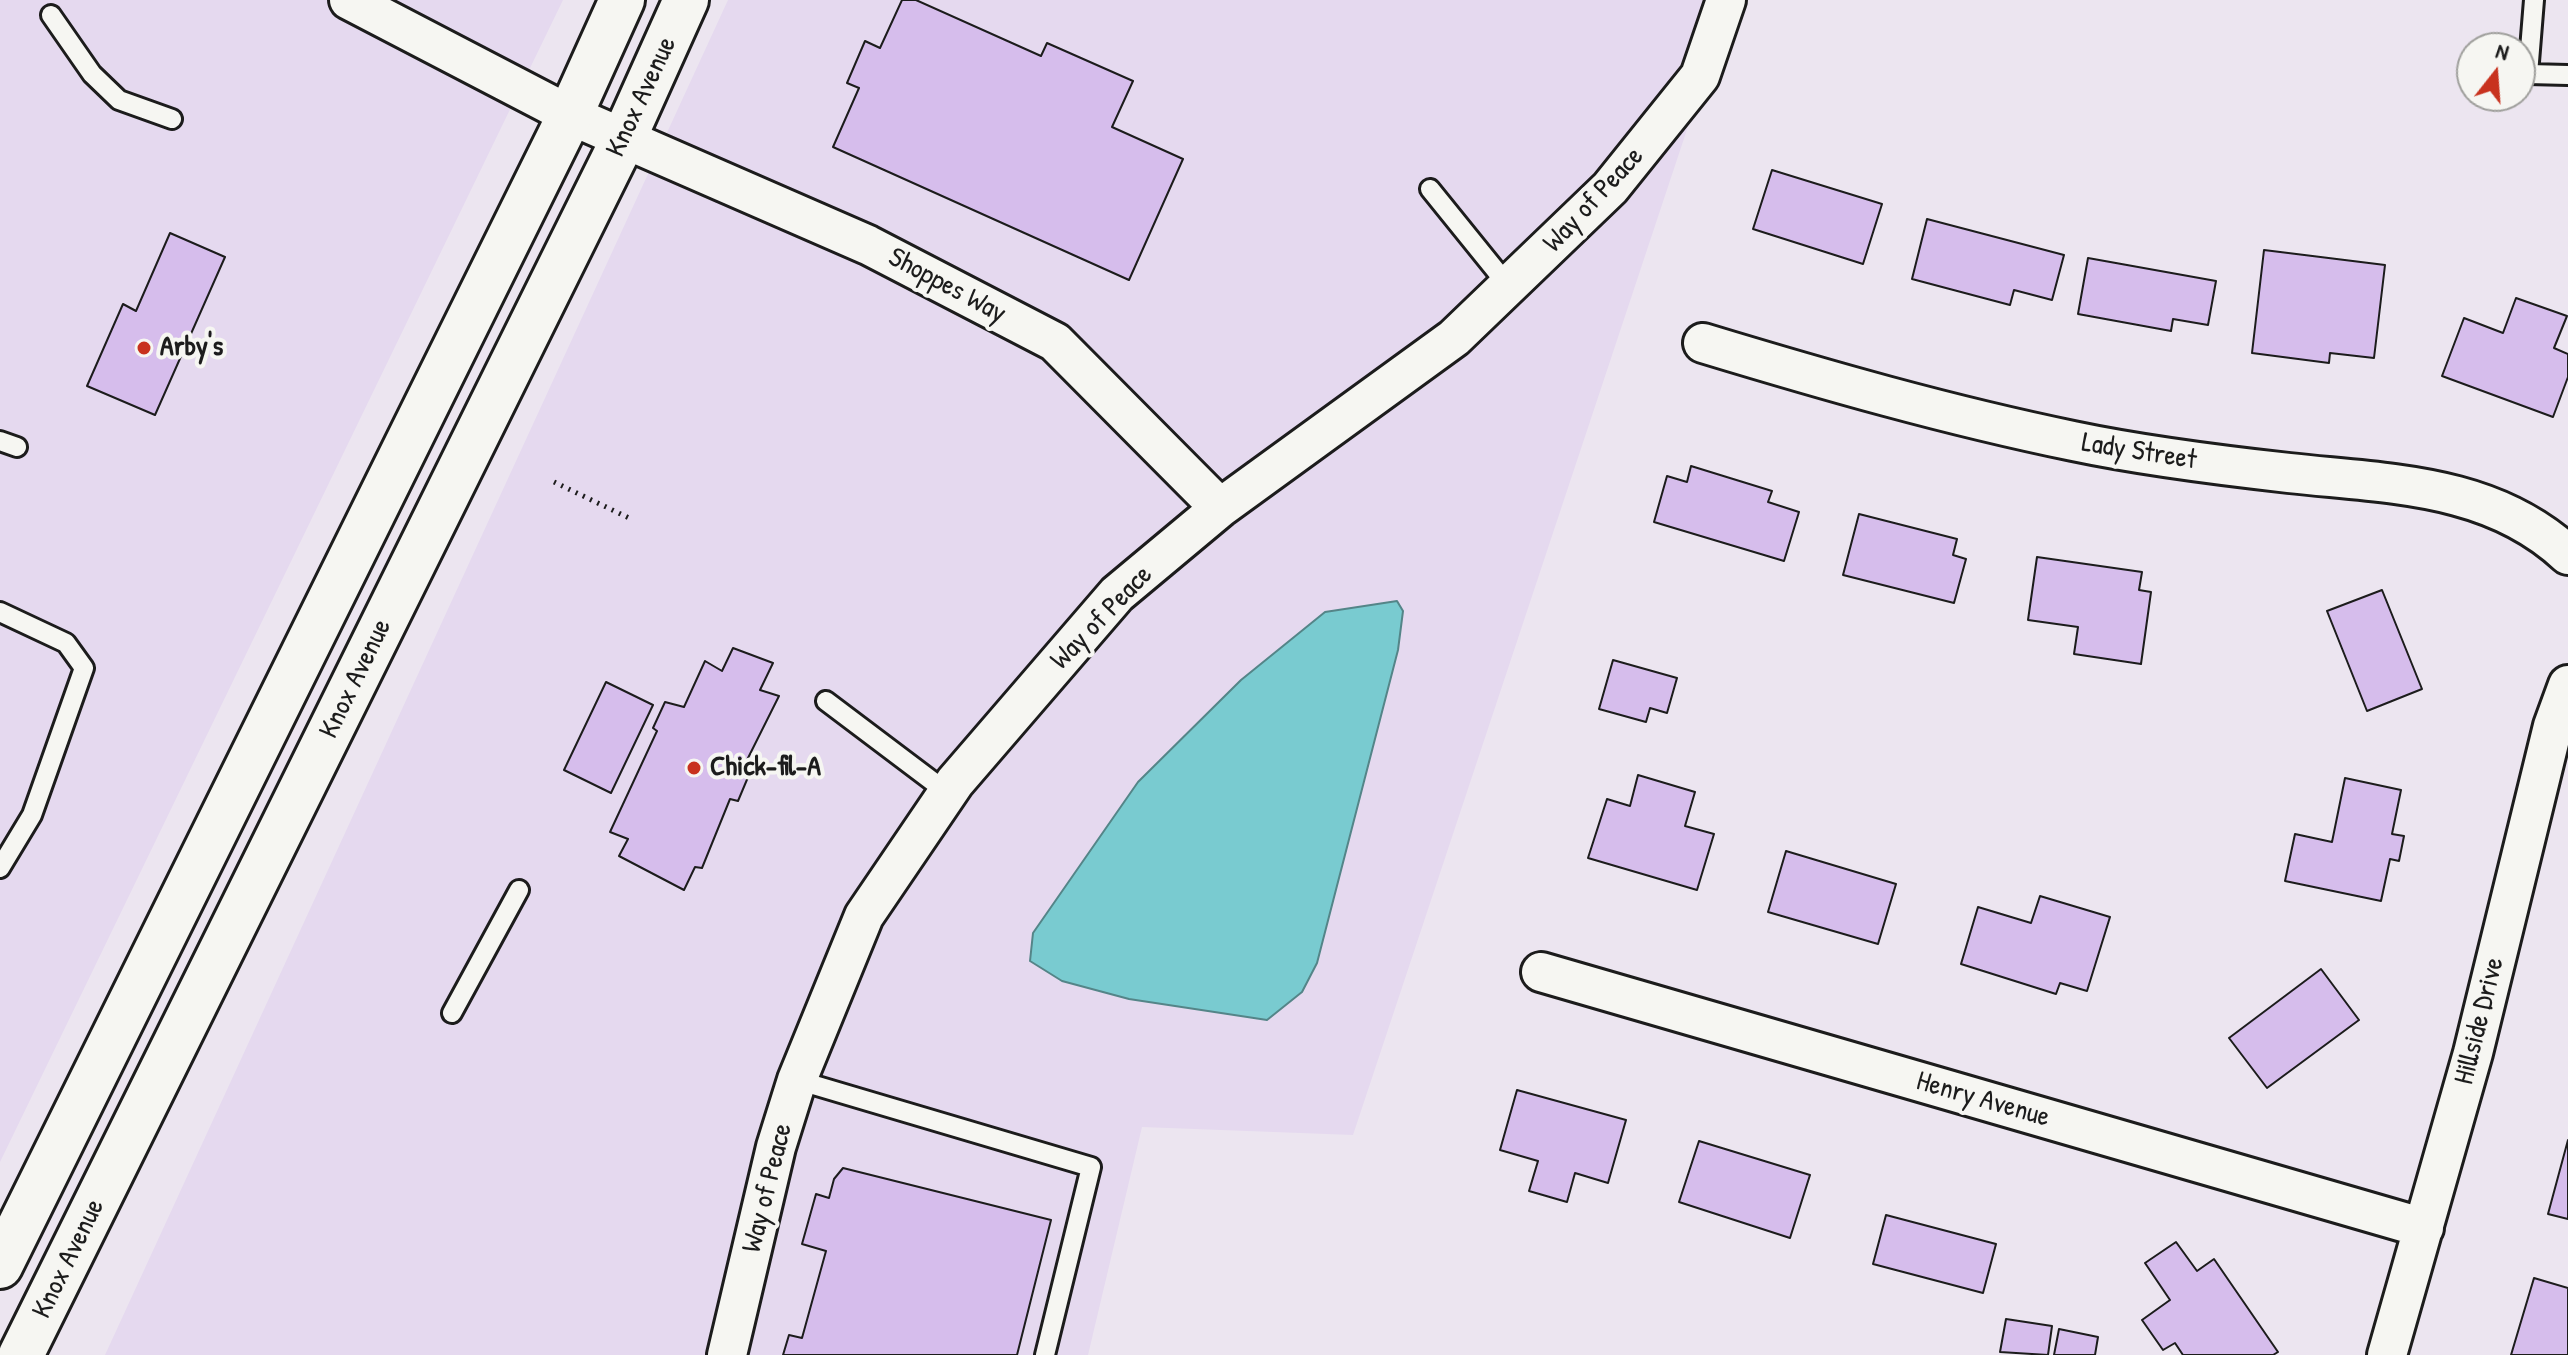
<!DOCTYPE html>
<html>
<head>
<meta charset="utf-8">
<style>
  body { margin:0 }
  #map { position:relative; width:2568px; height:1355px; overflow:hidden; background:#ece5f0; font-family:"Patrick Hand",sans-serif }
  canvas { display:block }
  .north { position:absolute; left:2456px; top:32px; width:80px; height:80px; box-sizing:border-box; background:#f6f6f2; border:2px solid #9f9f9c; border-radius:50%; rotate:17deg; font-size:22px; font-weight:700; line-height:32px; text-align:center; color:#1c1c1c }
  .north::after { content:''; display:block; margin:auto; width:28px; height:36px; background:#c8321e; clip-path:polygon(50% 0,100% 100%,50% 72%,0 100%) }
</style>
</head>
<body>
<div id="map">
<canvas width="2568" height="1355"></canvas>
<div class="north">N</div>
</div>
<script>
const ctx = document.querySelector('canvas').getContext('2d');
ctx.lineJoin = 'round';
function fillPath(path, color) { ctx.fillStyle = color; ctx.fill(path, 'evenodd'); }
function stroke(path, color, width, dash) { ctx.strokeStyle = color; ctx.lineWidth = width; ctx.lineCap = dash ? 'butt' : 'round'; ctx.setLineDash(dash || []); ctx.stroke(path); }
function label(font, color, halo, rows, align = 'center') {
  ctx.font = font + ' "Patrick Hand",sans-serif'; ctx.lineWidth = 8; ctx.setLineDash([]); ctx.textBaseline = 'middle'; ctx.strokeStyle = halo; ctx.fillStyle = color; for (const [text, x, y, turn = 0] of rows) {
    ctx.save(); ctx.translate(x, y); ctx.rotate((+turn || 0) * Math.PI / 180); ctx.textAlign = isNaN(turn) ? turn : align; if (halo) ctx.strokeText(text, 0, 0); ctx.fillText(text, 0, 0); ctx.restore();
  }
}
const built = new Path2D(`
  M0,0H563L0,1162Z
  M728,0H1730L1353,1135L1142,1127L1088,1355H105Z`);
const water = new Path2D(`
  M1397,601L1403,611L1398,650L1317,963L1302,992L1267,1020L1129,999L1062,981L1030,961L1033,933L1138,782L1241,680L1325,612Z`);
const building = new Path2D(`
  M902,0H916L1041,56L1047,43L1133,81L1112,127L1183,159L1129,280L833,147L859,88L847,83L865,41L880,48Z
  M1772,170L1882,204L1863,264L1753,229Z
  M1927,219L2064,255L2052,300L2014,290L2010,305L1912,279Z
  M170,233L225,257L155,415L87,386L123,304L136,311Z
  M2264,250L2385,265L2374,358L2330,353L2329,363L2252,353Z
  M2088,258L2216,281L2208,325L2173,319L2171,331L2078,314Z
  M2516,298L2567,316L2554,348L2568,354V377L2553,417L2442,376L2464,318L2503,333Z
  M1691,466L1772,491L1768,502L1799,512L1784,561L1654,522L1667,476L1687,482Z
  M1859,514L1957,539L1953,555L1966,559L1954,603L1843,575Z
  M2037,557L2142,572L2139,590L2151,592L2141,664L2074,654L2078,627L2028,620Z
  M2382,590L2422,689L2367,711L2327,611Z
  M733,648L773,663L760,690L779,696L744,766L751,770L738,801L730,799L702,868L695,867L684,890L619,856L628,839L610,832L657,731L653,728L665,702L684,707L705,661L722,671Z
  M1613,660L1677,678L1667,713L1650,708L1646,722L1599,709Z
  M606,682L653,705L611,793L564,770Z
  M1638,775L1695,792L1685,826L1714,834L1697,890L1588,858L1607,799L1630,806Z
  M2345,778L2401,790L2392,834L2404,836L2399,861L2390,859L2381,901L2285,881L2295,834L2332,842Z
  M1786,851L1896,884L1878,944L1768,912Z
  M2040,896L2110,917L2087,991L2060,983L2056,994L1961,964L1978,907L2031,923Z
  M2321,969L2359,1020L2267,1088L2229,1038Z
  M1517,1090L1626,1120L1608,1183L1575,1173L1567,1202L1529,1191L1538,1161L1500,1150Z
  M2568,1140V1219L2548,1214Z
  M1699,1141L1810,1175L1790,1238L1679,1202Z
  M843,1168L1051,1220L1017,1355H783L789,1335L802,1338L826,1251L802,1244L816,1194L829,1198L834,1179Z
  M1886,1215L1996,1244L1983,1293L1873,1264Z
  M2176,1242L2197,1271L2214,1259L2278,1352L2273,1355H2183L2175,1343L2163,1350L2142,1320L2170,1300L2145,1263Z
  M2534,1278L2568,1288V1355H2511Z
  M2006,1319L2052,1326L2048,1355L2000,1352Z
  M2059,1329L2098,1337L2095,1355H2054Z`);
const path = new Path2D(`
  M554,482L629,518`);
const service = new Path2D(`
  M2534,0L2528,74L2568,75
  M51,15L92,74L119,100L172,119
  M1430,189L1510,288
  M0,441L17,447
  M0,612L66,643L84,668L32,815L0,868
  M826,701L948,793
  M452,1013L519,890
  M797,1080L1091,1167L1045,1355`);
const minor = new Path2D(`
  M349,0L570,115L868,245L1055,342L1220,508
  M1703,343C1825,380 1947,415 2073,441C2144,456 2217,465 2289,473C2388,484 2491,483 2568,555
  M1541,972L2424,1228
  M727,1355L776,1147L797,1080L864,916L955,782L1117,594L1220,508L1454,338L1610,188L1700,76L1726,0
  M2387,1355L2473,1053L2553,726L2568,685`);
const primary = new Path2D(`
  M0,1266L570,115L622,0
  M21,1355L623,140L686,0`);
const markers = [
  [144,348,8,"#c8321e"],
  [694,768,8,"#c8321e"]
];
const streetNames = [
  ["Knox Avenue",642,97,-65],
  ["Way of Peace",1594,200,-47],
  ["Shoppes Way",947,286,28],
  ["Lady Street",2139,452,9],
  ["Way of Peace",1102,618,-46],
  ["Knox Avenue",356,679,-64],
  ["Hillside Drive",2480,1021,-76],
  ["Henry Avenue",1983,1100,16],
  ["Way of Peace",768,1188,-76],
  ["Knox Avenue",69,1259,-64]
];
const poiNames = [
  ["Arby's",160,348],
  ["Chick-fil-A",710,768]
];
fillPath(built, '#e5d9ef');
fillPath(water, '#79cbd0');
stroke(water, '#548588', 2);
fillPath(building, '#d6bdec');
stroke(building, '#1c1c1c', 2);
stroke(service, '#1c1c1c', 24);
stroke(minor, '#1c1c1c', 44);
stroke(primary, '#1c1c1c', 50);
stroke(path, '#1c1c1c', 5, [2, 6]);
stroke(service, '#f6f6f2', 18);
stroke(minor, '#f6f6f2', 38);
stroke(primary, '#f6f6f2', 44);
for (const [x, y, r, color] of markers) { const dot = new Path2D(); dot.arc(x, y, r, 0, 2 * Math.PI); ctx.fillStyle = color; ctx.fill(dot); stroke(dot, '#f6f6f2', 3); }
label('28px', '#1c1c1c', '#f6f6f2', streetNames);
label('bold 28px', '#1c1c1c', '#f6f6f2', poiNames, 'left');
</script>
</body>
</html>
